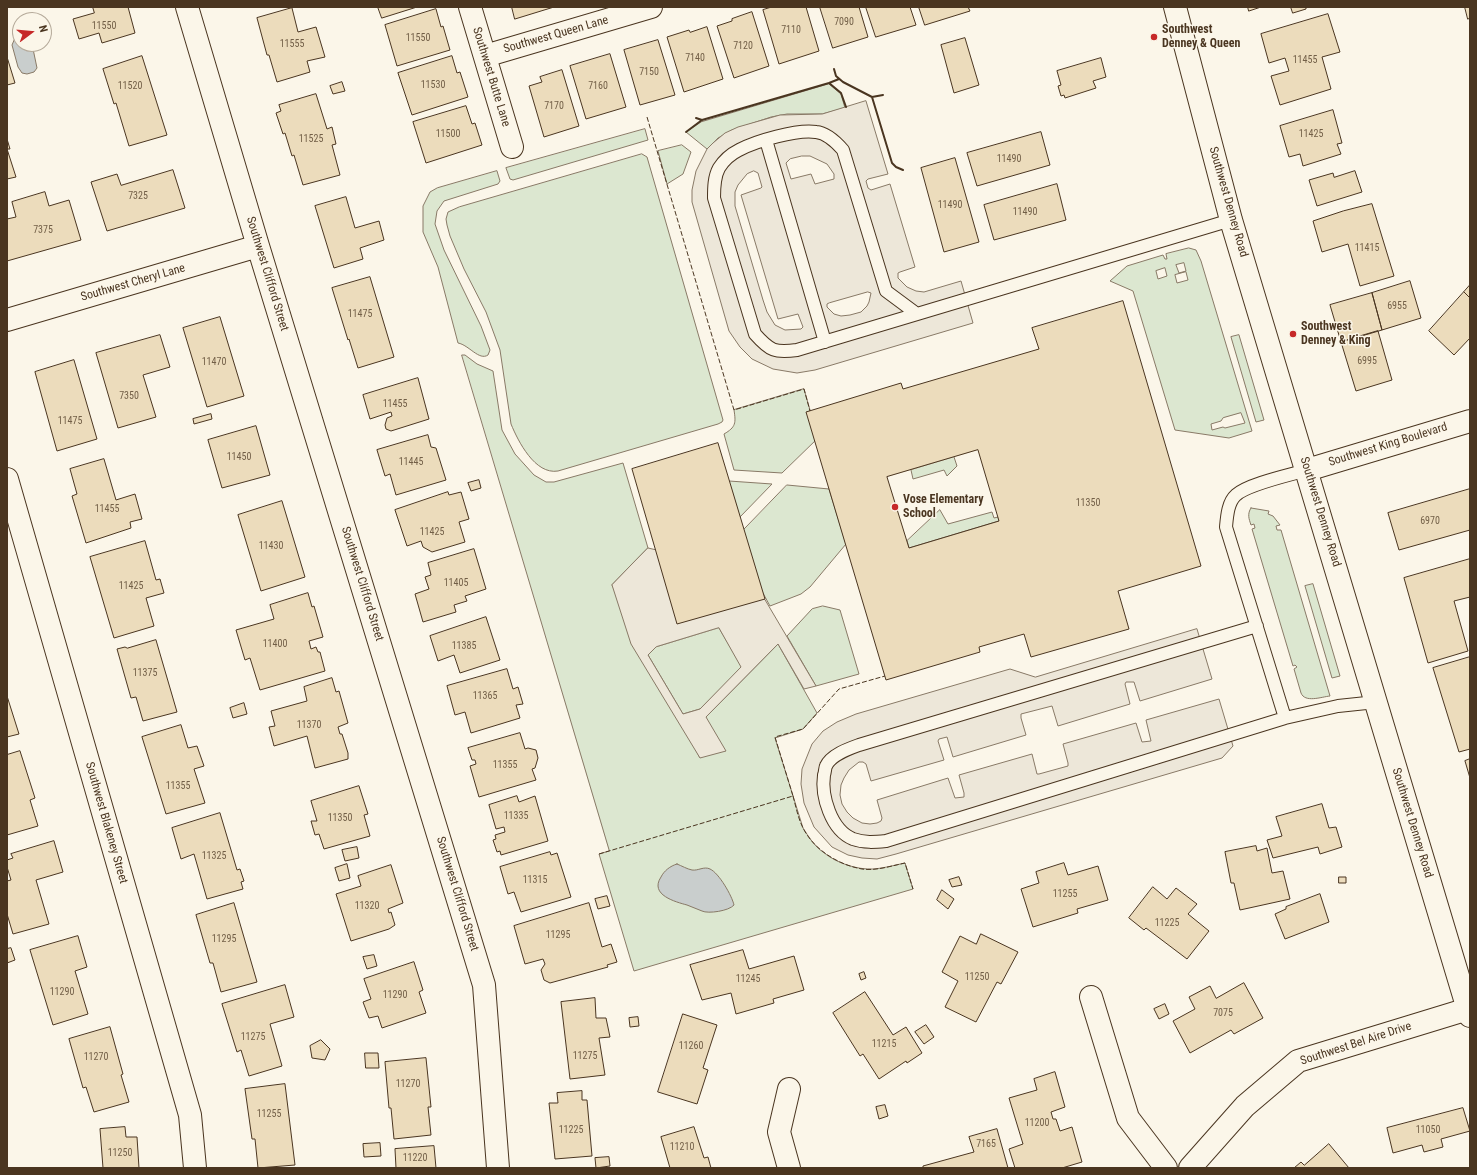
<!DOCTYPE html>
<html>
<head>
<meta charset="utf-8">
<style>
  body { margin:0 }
  #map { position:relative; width:1477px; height:1175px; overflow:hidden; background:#fbf6e9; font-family:"Roboto Condensed",sans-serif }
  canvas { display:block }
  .frame { position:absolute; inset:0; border:8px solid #4a3520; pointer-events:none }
  .north { position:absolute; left:12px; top:12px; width:40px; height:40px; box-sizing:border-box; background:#fbf6e9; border:1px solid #b4a999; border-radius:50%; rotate:74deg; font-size:11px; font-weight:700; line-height:16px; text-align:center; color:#4a3520 }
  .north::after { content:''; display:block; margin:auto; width:14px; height:18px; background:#c62828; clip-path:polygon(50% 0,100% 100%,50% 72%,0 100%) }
</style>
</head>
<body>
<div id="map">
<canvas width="1477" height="1175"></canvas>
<div class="frame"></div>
<div class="north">N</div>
</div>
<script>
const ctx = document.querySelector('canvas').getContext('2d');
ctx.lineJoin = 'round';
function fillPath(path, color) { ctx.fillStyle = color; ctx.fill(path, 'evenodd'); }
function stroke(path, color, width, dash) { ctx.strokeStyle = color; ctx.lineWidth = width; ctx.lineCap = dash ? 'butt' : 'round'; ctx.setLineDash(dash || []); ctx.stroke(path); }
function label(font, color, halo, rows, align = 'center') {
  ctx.font = font + ' "Roboto Condensed",sans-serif'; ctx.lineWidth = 3; ctx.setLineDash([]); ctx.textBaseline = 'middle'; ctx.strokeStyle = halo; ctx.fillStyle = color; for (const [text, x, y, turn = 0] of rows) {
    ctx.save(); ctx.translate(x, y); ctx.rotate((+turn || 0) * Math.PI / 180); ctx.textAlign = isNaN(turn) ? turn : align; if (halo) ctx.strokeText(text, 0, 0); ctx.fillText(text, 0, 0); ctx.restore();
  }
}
const green = new Path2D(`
  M829,84L841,94L845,108L822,114H787L771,117L732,130L718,138L707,149L686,132L701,122Z
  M645,129L648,140L513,180L510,179L506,168Z
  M682,145L691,152L683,174L667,184L658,151Z
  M642,154L647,157L723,420L722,422L718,424L558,471C535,475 518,441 511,424L500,350L486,312L464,269L450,236L447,225L446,219L448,212L459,207Z
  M497,171L500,181L498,184L444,201L437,211L435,224L444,250L481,326L490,350L488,355C479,361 469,345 458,343L438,267L423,232V206L430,192L437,188Z
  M1189,248L1196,250L1201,261L1252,431L1229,438L1175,430L1133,291L1110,281L1127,266L1163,255L1165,259H1167L1166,254ZM1184,263L1186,271L1179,273L1176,265ZM1165,268L1167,276L1158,279L1156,271ZM1186,272L1188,280L1177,283L1175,275ZM1241,413L1245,423L1225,428L1223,427L1212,430L1211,424L1221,421L1223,418Z
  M1239,335L1264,420L1256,422L1231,337Z
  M462,355H465L477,364L493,371L502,430L515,454L534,475L546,482H554L623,463L648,548L612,585L700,758L706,717L778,644L817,713L803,729L775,738L803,828C809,837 814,846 823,852C836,863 857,870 874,869C885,868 895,865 905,863L913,889L634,971L599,854L609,851Z
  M804,389L818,438L782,473L734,470L724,434C736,427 736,423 734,410Z
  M954,457L957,466L947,476L944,470L913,479L911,470Z
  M729,481L772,484L740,517Z
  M787,485L829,489L846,544L810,587L801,594L770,606L734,540Z
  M1251,508L1269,511L1268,514L1273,516L1280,525L1276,526L1277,530H1281L1330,696C1321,697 1305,703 1301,693L1294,669L1297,667L1295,665L1293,666L1252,529L1255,528L1254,524L1251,525C1249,519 1247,514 1251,508Z
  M940,510L948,524L992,512L994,518L998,517L999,521L909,548L907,541Z
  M1313,584L1340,676L1332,678L1305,586Z
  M823,606L840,610L859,674L816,686L787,636L812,609Z
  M719,628L742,667L700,709L683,714L648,655L656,647Z`);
const parking = new Path2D(`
  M866,101L888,174L868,179L866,181L868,188L871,190L890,184L915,267L900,272L898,273V278L907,287L916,291L924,292L961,281L973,323L815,370L797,373L773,369L752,359L740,347L729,331L692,202V190L696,171L707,149L713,143L725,133L738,127L780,115L822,114ZM802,156H810L827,164L834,174V179L815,184L811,174L791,179L786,163L790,159ZM754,171L758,173L762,187L761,188L741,195L778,319L798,314L803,327L801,329L785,330L775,325L767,312L763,300L735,206V192L738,185L747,174ZM868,292L871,293L869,302L867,306L861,312L850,315L841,316L834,314L827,307V304L829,303Z
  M648,548L748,571L816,686L804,689L778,644L706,717L726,751L700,758L631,644L612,585ZM719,628L741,667L700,709L683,714L648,655L656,647Z
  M1197,629L1212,679L1140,701L1134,682H1126L1125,684L1130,704L1058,726L1052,706L1021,714V718L1026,735L953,757L947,737L939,739L938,741L944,760L871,781L866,764L863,762H859L849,770L844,778L841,785L840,795L842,804L847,812L853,818L862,823L870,824L877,823L881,821L882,818L877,800L948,778L955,798L964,797V793L959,775L1032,754L1037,774H1039L1068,766V763L1063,744L1136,723L1142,742L1151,741L1146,720L1219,699L1233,746L1222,758L896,854L877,859L862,858L848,855L832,847L814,827L804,803L801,784L802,769L812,744L823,731L837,722L856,714L1010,669L1035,677Z`);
const water = new Path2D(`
  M20,36V44H32L37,68L34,72L27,74L22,73L18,67L12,45L15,38Z
  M677,864C682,866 687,869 692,870C698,871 704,866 710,869C719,873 732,896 734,905C729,911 708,914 702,911C697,909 692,907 687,905C676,902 649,895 661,877C664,871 670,866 677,864Z`);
const building = new Path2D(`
  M93,7H128L135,33L102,43L99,33L79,39L73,19L94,13Z
  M378,7H417L382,18Z
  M512,7H554L515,19Z
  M772,7H806L819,51L779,64L763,10Z
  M820,7H859L868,37L833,48Z
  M866,7H910L916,25L876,37Z
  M919,7H968L970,11L925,25Z
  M1248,7H1261L1249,11Z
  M1291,7H1306V9L1293,13Z
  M1465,7H1470V18L1468,19Z
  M292,8L298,32L316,27L325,57L307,61L310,72L277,82L269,55H267L257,18Z
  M436,9L441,27L443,26L450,50L397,66L385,25Z
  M752,12L769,66L734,78L717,26L732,21V19Z
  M1328,14L1340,52L1322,57L1331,89L1280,105L1271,76L1289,71L1285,58L1269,63L1261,34Z
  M707,27L723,79L684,92L667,37L689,30L690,32Z
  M965,38L979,85L954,93L941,45Z
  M658,40L675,95L640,105L624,50Z
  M610,54L626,107L586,119L570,66Z
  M142,56L167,135L129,146L116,103L114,104L103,69Z
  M452,56L457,73L460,72L468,97L412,115L398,73Z
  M7,57L15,83L7,85Z
  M1101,58L1106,77L1093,81L1096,88L1065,98L1064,95L1061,96L1058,86L1061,85L1057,71Z
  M562,70L579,126L544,137L529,86L542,82L540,77Z
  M342,82L345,91L333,94L330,86Z
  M316,94L327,129L332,127L336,144L332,145L340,175L303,185L294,155L292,156L285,133L283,134L276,113L281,111L279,105Z
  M466,106L472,124L475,123L482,145L426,163L413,122Z
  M1333,110L1342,143L1337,144L1341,154L1303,166L1300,154L1289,157L1280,126Z
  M1041,132L1050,165L977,186L967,153Z
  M7,139L10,149H7L16,177L7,179Z
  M955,158L979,242L944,252L921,168Z
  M173,170L185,208L107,231L91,182L117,174L121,185Z
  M1355,171L1362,192L1317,206L1309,180L1333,173L1334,177Z
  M1057,184L1066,220L994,240L984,205Z
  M45,192L49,206L69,200L81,240L7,261V219L16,217L12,202Z
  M346,197L355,228L379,221L384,240L360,248L363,259L334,268L315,206Z
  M1372,204L1394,276L1360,286L1348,244L1322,252L1313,221L1343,211Z
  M370,277L394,357L358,368L349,339L348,340L332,288Z
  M1410,281L1421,318L1382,330L1372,293Z
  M1470,285V298L1464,292Z
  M1464,292L1470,298V338L1454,355L1429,331Z
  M1372,293L1382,330L1341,342L1330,305Z
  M1123,301L1201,566L1118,591L1129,629L1031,657L1024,634L979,647L980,652L886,680L806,412L901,383L903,389L1039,349L1032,328ZM978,450L999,521L909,548L887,477Z
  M220,317L244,396L207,407L183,328Z
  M1378,331L1392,380L1356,391L1341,342Z
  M160,335L170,367L143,375L156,417L118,428L96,353Z
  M74,360L97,439L57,451L35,372Z
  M418,378L429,419L391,431L386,429L385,425L387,418L392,416L391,412L370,419L363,395Z
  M211,414L212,419L194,424L193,419Z
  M256,426L270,475L222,488L208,440Z
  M428,435L431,447L436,448L446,480L396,495L390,474L385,476L377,450Z
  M718,443L765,599L677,624L632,469Z
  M104,459L116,500L135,494L142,519L130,522L131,528L86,543L72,496L77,494L70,469Z
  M479,480L481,488L471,491L468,483Z
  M1470,489V530L1399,550L1388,513Z
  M448,492L449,495L461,492L469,519L459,522L465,542L432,552L423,547L421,541L407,546L395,510Z
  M282,501L305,577L261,591L238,515Z
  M145,541L156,580L160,579L164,593L146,598L154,626L114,638L90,557Z
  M474,549L486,589L465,596L467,601L454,605L456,612L423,622L415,594L429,589L425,577L431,575L428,563Z
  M1470,559V597L1454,601L1468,651L1428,663L1404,578Z
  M308,593L312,607L314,606L323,637L309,641L311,649L316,647L318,652H320L325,671L260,690L250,658L245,660L236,630L274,619L270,605Z
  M486,617L500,660L460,673L454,655L438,661L430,636Z
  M156,640L177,712L143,721L136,697L131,698L117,649L125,647L127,648Z
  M1470,657V749L1459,752L1433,668Z
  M507,669L513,689L518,687L523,704L516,705L520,718L471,733L465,712L455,715L447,686Z
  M332,678L336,692L339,691L348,723L338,727L340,734H342L348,753V759L315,768L307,736L274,746L269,727L275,726L271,711L307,701L304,687Z
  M7,696L19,734L7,737Z
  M244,703L247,714L233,718L230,708Z
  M181,725L188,748L197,746L204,766L194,769L205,803L166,814L142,737Z
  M520,733L525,749L528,748L536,750L538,758L535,768L532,769L536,780L479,797L470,766L476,764L475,760H472L468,748Z
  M20,751L35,798L30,800L38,826L7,835V755Z
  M1470,759V778L1465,761Z
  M359,786L368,814L364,815L370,836L324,849L319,834L315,835L311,821H317L311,801Z
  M517,796L519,802L535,796L548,841L501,855L500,851L497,852L493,840L496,839L495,835L505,832L504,827L496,829L489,805Z
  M1322,804L1329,828L1336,827L1342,847L1320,854L1318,847L1273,858L1267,840L1282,836L1276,817Z
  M220,813L237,870L240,869L244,881L241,882L243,889L207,899L194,854L181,859L172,828Z
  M54,841L63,872L36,880L49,924L13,934L7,914V881L11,880L7,867V860L13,858L11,854Z
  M1256,846L1257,851L1267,848L1272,873L1283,871L1290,899L1240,910L1234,883H1231L1225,852Z
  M357,847L359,858L345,861L342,850Z
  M550,852L551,855L557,853L571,897L521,912L514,892L508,894L500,867Z
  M1064,863L1068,875L1098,866L1108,900L1077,909L1078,913L1033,927L1021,889L1039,883L1036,872Z
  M347,864L350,878L339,881L335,868Z
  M391,865L403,903L388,909L389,913L391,912L395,925L389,929L351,941L336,894L361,886L358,876Z
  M959,877L962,885L952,887L949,880Z
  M1339,877H1346V883H1339Z
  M1153,887L1167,899L1176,888L1197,904L1188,914L1209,931L1187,959L1146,928L1144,930L1129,918Z
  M942,890L954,899L948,909L937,900Z
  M1320,894L1329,922L1285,939L1275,914L1286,909V907Z
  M607,896L610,906L598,909L595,899Z
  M234,903L257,982L221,992L213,963H210L196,915Z
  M589,903L602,947L611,944L617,962L607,965L608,967L550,983L544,980L541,970L545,964L543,959L525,964L514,926Z
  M981,934L1018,952L1001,984L997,982L976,1022L945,1007L958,981L942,972L960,936L976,944Z
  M78,936L87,967L75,971L88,1014L53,1025L30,950Z
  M11,948L15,960L7,963V949Z
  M743,950L749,969L794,956L804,990L773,999L774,1003L736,1014L731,993L702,1000L690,965Z
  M374,955L377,966L367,969L363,957Z
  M414,962L423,990L419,992L426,1013L382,1028L378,1016L369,1018L363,1002L371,999L364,979Z
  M864,972L866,978L861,980L859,974Z
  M1244,983L1263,1018L1234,1034L1231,1030L1190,1053L1173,1021L1195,1009L1189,997L1210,986L1216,998Z
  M285,985L294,1017L270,1024L282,1066L249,1076L241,1050L237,1052L222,1004Z
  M865,992L893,1035L906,1027L922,1053L907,1063L906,1061L879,1079L863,1054L860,1056L833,1013Z
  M595,998L596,1018H606L610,1037L599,1038L605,1075L570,1079L561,1002Z
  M1165,1004L1169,1014L1159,1019L1154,1009Z
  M683,1014L717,1025L703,1068L708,1070L697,1104L658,1092Z
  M638,1017L639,1026L630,1027L629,1018Z
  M926,1025L934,1037L924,1044L915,1032Z
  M110,1027L123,1074L121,1075L129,1102L94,1112L86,1087L83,1088L69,1039Z
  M321,1040L330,1049L325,1060L312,1058L310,1046Z
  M365,1053H378L379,1068H366Z
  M426,1058L431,1107H428L431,1135L394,1139L391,1108H389L385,1062Z
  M1055,1072L1065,1107L1051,1112L1053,1119H1056L1060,1131L1072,1127L1082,1162L1062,1168H1015L1009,1149L1023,1144L1009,1098L1037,1090L1034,1079Z
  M285,1084L295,1165L258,1168L255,1139H252L245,1089Z
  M582,1091V1100H587L592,1156L555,1159L549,1103H558L557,1093Z
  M885,1105L888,1116L879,1119L876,1107Z
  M1463,1108L1470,1131L1441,1139L1443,1147L1424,1152L1422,1145L1393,1153L1387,1128Z
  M125,1127L126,1137H137L139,1168H103L100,1129Z
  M694,1127L704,1158L708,1157L711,1168H670L661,1137Z
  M997,1129L1008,1168H923V1166L974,1152L969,1137Z
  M380,1143L381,1156L364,1157L363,1144Z
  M1329,1144L1349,1168H1294L1301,1162L1304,1165Z
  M434,1146L436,1168H396L395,1149Z
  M609,1157L610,1166L596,1168L595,1158Z`);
const lane = new Path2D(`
  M766,140L825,342
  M917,314L886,291L843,150C836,142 827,133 816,132C797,129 756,141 739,150C731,154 724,160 719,168C714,177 714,188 714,198L755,334C770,351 775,353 797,350L1231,220
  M1257,626L859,745C848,749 831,755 826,766C825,768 825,773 824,775C821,796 831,830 853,839C864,843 875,842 886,841L1285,718L1338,706L1376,702
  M1285,718L1226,527C1227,516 1228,502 1236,495C1248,484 1290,475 1307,470`);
const street = new Path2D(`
  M187,7L258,246L484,985L498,1168
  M470,7L512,147
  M485,56L651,7
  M7,320L258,246
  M1307,470L1470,421
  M7,479L190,1115L195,1168
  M1091,997L1128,1118L1166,1168
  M789,1168L779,1132L789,1089
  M1190,1168L1245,1106L1298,1061L1468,1009`);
const secondary = new Path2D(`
  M1175,7L1231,220L1470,1016`);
const fence = new Path2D(`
  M647,117L734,410L804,389L810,411
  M793,796C796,807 798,818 803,828C814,850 839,865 862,869C876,871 891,866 905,863L913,889
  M599,854L793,796L775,737L803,729L839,689L885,676`);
const wall = new Path2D(`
  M834,69L836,76L843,82L872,97L883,95
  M829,83L839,79
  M872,97L892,163L896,167L903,170
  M696,118L702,120L829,83L841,93L846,107
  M686,132L702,120`);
const markers = [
  [1154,37,4,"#c62828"],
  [1293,334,4,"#c62828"],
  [895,507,4,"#c62828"]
];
const numberNames = [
  ["7090",844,22],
  ["11550",104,26],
  ["7110",791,30],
  ["11550",418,38],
  ["11555",292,44],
  ["7120",743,46],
  ["7140",695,58],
  ["11455",1305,60],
  ["7150",649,72],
  ["11530",433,85],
  ["11520",130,86],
  ["7160",598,86],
  ["7170",554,106],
  ["11500",448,134],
  ["11425",1311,134],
  ["11525",311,139],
  ["11490",1009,159],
  ["7325",138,196],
  ["11490",950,205],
  ["11490",1025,212],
  ["7375",43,230],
  ["11415",1367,248],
  ["6955",1397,306],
  ["11475",360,314],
  ["6995",1367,361],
  ["11470",214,362],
  ["7350",129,396],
  ["11455",395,404],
  ["11475",70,421],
  ["11450",239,457],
  ["11445",411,462],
  ["11350",1088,503],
  ["11455",107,509],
  ["6970",1430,521],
  ["11425",432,532],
  ["11430",271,546],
  ["11405",456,583],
  ["11425",131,586],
  ["11400",275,644],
  ["11385",464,646],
  ["11375",145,673],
  ["11365",485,696],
  ["11370",309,725],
  ["11355",505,765],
  ["11355",178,786],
  ["11335",516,816],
  ["11350",340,818],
  ["11325",214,856],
  ["11315",535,880],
  ["11255",1065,894],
  ["11320",367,906],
  ["11225",1167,923],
  ["11295",558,935],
  ["11295",224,939],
  ["11250",977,977],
  ["11245",748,979],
  ["11290",62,992],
  ["11290",395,995],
  ["7075",1223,1013],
  ["11275",253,1037],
  ["11215",884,1044],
  ["11260",691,1046],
  ["11275",585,1056],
  ["11270",96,1057],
  ["11270",408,1084],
  ["11255",269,1114],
  ["11200",1037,1123],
  ["11225",571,1130],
  ["11050",1428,1130],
  ["7165",986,1144],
  ["11210",682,1147],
  ["11250",120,1153],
  ["11220",415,1158]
];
const poiNames = [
  ["Southwest",1162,30],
  ["Denney & Queen",1162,44],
  ["Southwest",1301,327],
  ["Denney & King",1301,341],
  ["Vose Elementary",903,500],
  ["School",903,514]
];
const streetNames = [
  ["Southwest Queen Lane",556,35,-16],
  ["Southwest Butte Lane",491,77,73],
  ["Southwest Denney Road",1228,202,74],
  ["Southwest Clifford Street",267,274,73],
  ["Southwest Cheryl Lane",133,283,-16],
  ["Southwest King Boulevard",1388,445,-17],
  ["Southwest Denney Road",1320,512,73],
  ["Southwest Clifford Street",362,584,73],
  ["Southwest Blakeney Street",106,823,74],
  ["Southwest Denney Road",1412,823,73],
  ["Southwest Clifford Street",457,894,73],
  ["Southwest Bel Aire Drive",1356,1044,-18]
];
fillPath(green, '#dce7d0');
stroke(green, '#887966', 1);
fillPath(parking, '#ede7d9');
stroke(parking, '#887966', 1);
fillPath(water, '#c9cecd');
stroke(water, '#887966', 1);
fillPath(building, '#ecdcbc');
stroke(building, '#4a3520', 1);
stroke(lane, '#4a3520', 14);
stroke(street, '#4a3520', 24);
stroke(secondary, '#4a3520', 24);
stroke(lane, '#fbf6e9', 12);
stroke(street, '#fbf6e9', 22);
stroke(secondary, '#fbf6e9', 22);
stroke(fence, '#4a3520', 1, [5, 2]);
stroke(wall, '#4a3520', 2);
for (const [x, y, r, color] of markers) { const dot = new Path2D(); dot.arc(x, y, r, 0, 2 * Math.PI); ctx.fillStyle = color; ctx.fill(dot); stroke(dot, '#fbf6e9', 1.5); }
label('10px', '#725f47', null, numberNames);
label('bold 12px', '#4a3520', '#fbf6e9', poiNames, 'left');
label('12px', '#4a3520', '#fbf6e9', streetNames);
</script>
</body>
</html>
